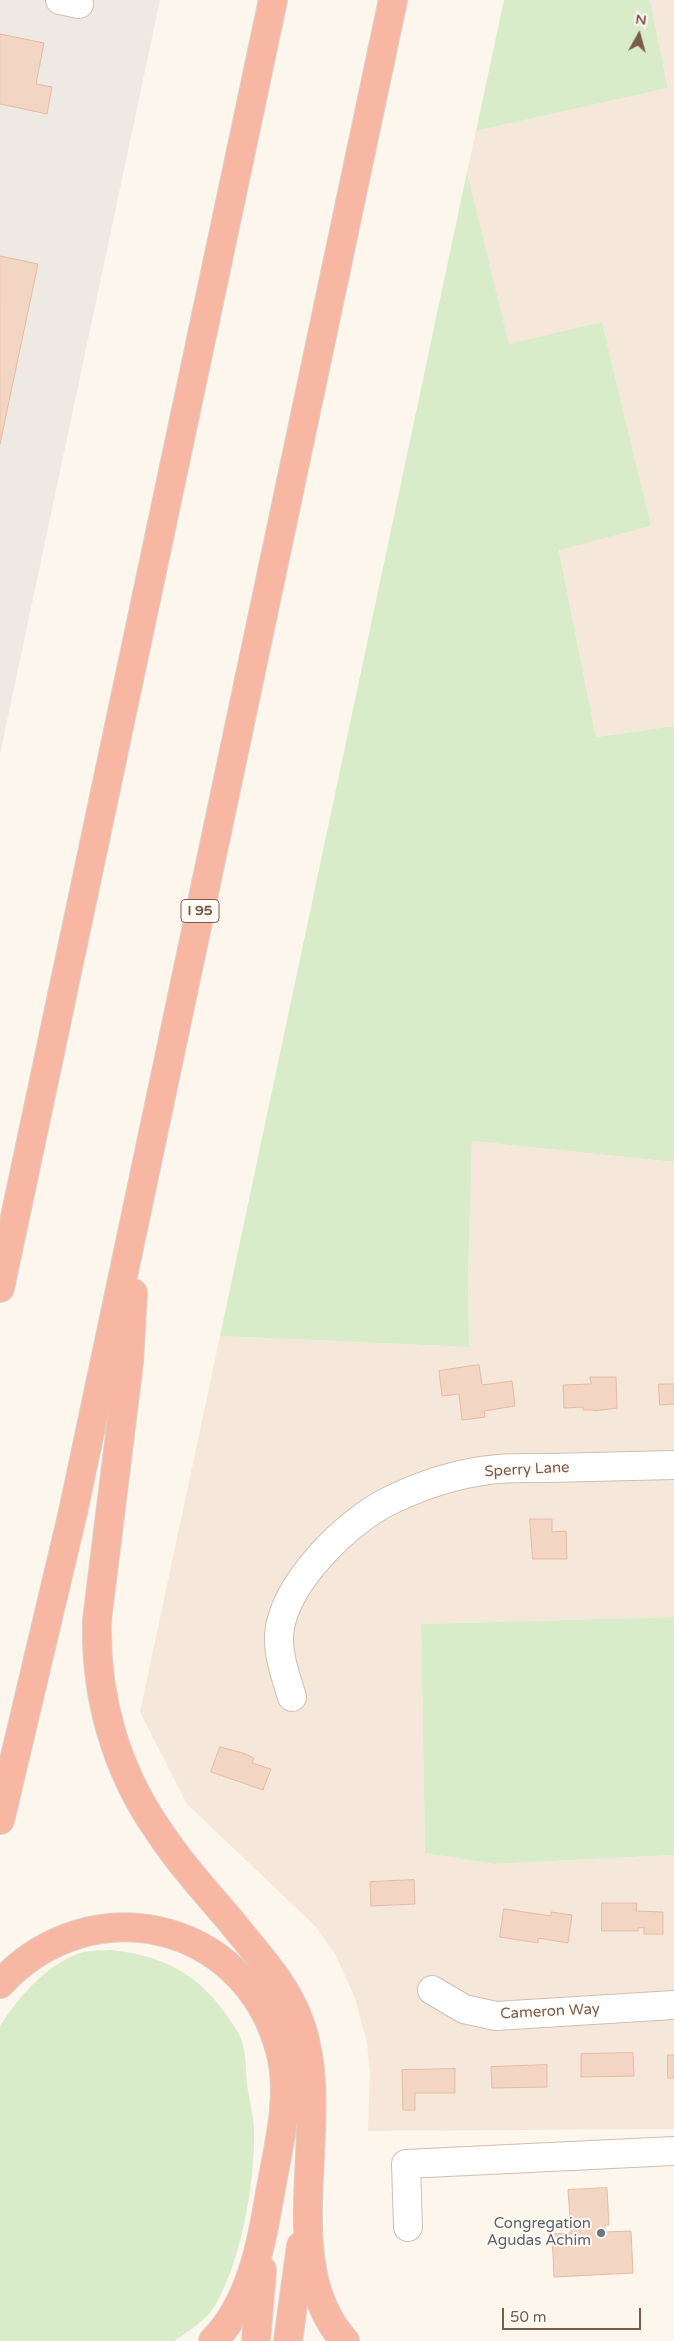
<!DOCTYPE html>
<html>
<head>
<meta charset="utf-8">
<style>
  body { margin:0 }
  #map { position:relative; width:674px; height:2341px; overflow:hidden; background:#fdf6ec; font-family:"Varela Round",sans-serif }
  canvas { display:block }
  .north { position:absolute; left:614px; top:10px; width:50px; height:50px; -webkit-text-stroke:4px #fffaf3; paint-order:stroke; rotate:7deg; font-size:14px; font-weight:700; line-height:20px; text-align:center; color:#7a5c4d }
  .north::after { content:''; display:block; margin:auto; width:18px; height:22px; background:#7a5c4d; clip-path:polygon(50% 0,100% 100%,50% 72%,0 100%) }
  .scale { position:absolute; left:502px; top:2308px; width:139px; height:22px; box-sizing:border-box; border:2px solid #7a5c4d; border-top:0; padding-left:6px; font-size:15px; line-height:18px; white-space:nowrap; color:#7a5c4d; -webkit-text-stroke:4px #fffaf3; paint-order:stroke }
</style>
</head>
<body>
<div id="map">
<canvas width="674" height="2341"></canvas>
<div class="north">N</div>
<div class="scale">50 m</div>
</div>
<script>
const ctx = document.querySelector('canvas').getContext('2d');
ctx.lineJoin = 'round';
function fillPath(path, color) { ctx.fillStyle = color; ctx.fill(path, 'evenodd'); }
function stroke(path, color, width, dash) { ctx.strokeStyle = color; ctx.lineWidth = width; ctx.lineCap = dash ? 'butt' : 'round'; ctx.setLineDash(dash || []); ctx.stroke(path); }
function label(font, color, halo, rows, align = 'center') {
  ctx.font = font + ' "Varela Round",sans-serif'; ctx.lineWidth = 4; ctx.setLineDash([]); ctx.textBaseline = 'middle'; ctx.strokeStyle = halo; ctx.fillStyle = color; for (const [text, x, y, turn = 0] of rows) {
    ctx.save(); ctx.translate(x, y); ctx.rotate((+turn || 0) * Math.PI / 180); ctx.textAlign = isNaN(turn) ? turn : align; if (halo) ctx.strokeText(text, 0, 0); ctx.fillText(text, 0, 0); ctx.restore();
  }
}
const residential = new Path2D(`
  M650,0H674V726L596,737L559,549L651,526L602,322L509,345L467,172L476,131L668,88Z
  M472,1141L674,1162V1617L421,1624L425,1853L493,1864L674,1855V2129L368,2131L370,2072L367,2043L355,1998L335,1954L315,1926L187,1804L140,1712L220,1336L469,1347L468,1277Z`);
const industrial = new Path2D(`
  M0,0H160L0,754Z`);
const green = new Path2D(`
  M504,0H650L668,88L476,131Z
  M467,172L509,344L602,322L651,526L559,550L596,737L674,726V1162L472,1141L468,1277L469,1347L220,1336Z
  M674,1617V1855L493,1864L425,1853L421,1624Z
  M111,1950C173,1957 205,1979 238,2032C247,2048 245,2067 247,2084C249,2100 254,2116 254,2132C255,2184 241,2260 216,2304C207,2320 189,2331 174,2341H0V2026C19,1997 45,1965 80,1953C89,1950 101,1951 111,1950Z`);
const building = new Path2D(`
  M0,34L44,43L36,84L52,87L47,114L0,104Z
  M0,256L38,264L0,444Z
  M479,1365L482,1385L512,1381L515,1406L484,1411L485,1417L462,1420L459,1394L442,1396L439,1371Z
  M590,1377H616L617,1408L594,1411V1410H583V1407L564,1408L563,1385L591,1384Z
  M659,1384H674V1404L660,1405Z
  M530,1519H552V1532L566,1531L567,1559H533Z
  M220,1747L243,1753L254,1758L252,1763L271,1769L263,1790L211,1772Z
  M414,1880L415,1904L371,1906L370,1882Z
  M602,1903H637L636,1911L663,1912V1934H644V1927L638,1928V1931H602Z
  M504,1909L551,1916V1912L572,1915L568,1943L538,1938V1943L500,1937Z
  M633,2053L634,2076L581,2077V2054Z
  M668,2055H674V2078H668Z
  M547,2065V2087L492,2088L491,2067Z
  M455,2069V2093H415V2110H403L402,2070Z
  M607,2188L609,2225H605V2232L631,2231L633,2273L554,2277L552,2234L571,2233L568,2190Z`);
const minor = new Path2D(`
  M60,0L79,4
  M292,1697C286,1677 278,1656 279,1635C283,1584 347,1521 391,1500C422,1485 456,1474 489,1470C508,1467 529,1468 549,1468C591,1467 632,1466 674,1465
  M432,1990L464,2009L496,2016L674,2005
  M408,2227L406,2164L674,2151`);
const highway = new Path2D(`
  M0,1288L273,0
  M133,1293L129,1362L97,1620C95,1695 115,1768 158,1830C179,1862 205,1891 230,1920C255,1952 285,1982 299,2021C336,2117 272,2261 345,2341
  M0,1820L73,1512L393,0
  M0,1984C90,1886 245,1920 280,2050C293,2098 277,2151 269,2199C261,2248 249,2305 213,2341
  M256,2341L262,2270
  M288,2341L301,2246`);
const markers = [
  [601,2233,5,"#6b7280"]
];
const shields = [
  [200,911,38]
];
const shieldNames = [
  ["I 95",200,911]
];
const streetNames = [
  ["Sperry Lane",527,1470,-3],
  ["Cameron Way",550,2012,-3]
];
const worshipNames = [
  ["Congregation",591,2224],
  ["Agudas Achim",591,2241]
];
fillPath(residential, '#f5e8da');
fillPath(industrial, '#efe9e4');
fillPath(green, '#d8ecc9');
fillPath(building, '#f3d5c3');
stroke(building, '#e6bba3', 1);
stroke(minor, '#d1beb0', 30);
stroke(highway, '#dad1cd', 30);
stroke(minor, '#fff', 28);
stroke(highway, '#f7b7a3', 28);
for (const [x, y, r, color] of markers) { const dot = new Path2D(); dot.arc(x, y, r, 0, 2 * Math.PI); ctx.fillStyle = color; ctx.fill(dot); stroke(dot, '#fffaf3', 2); }
for (const [x, y, w] of shields) { const box = new Path2D(); box.roundRect(x - w / 2, y - 11.5, w, 23, 4); ctx.fillStyle = '#fffaf3'; ctx.fill(box); stroke(box, '#7a5c4d', 1); }
label('bold 14px', '#7a5c4d', null, shieldNames);
label('15px', '#7a5c4d', '#fffaf3', streetNames);
label('15px', '#5b616d', '#fffaf3', worshipNames, 'right');
</script>
</body>
</html>
